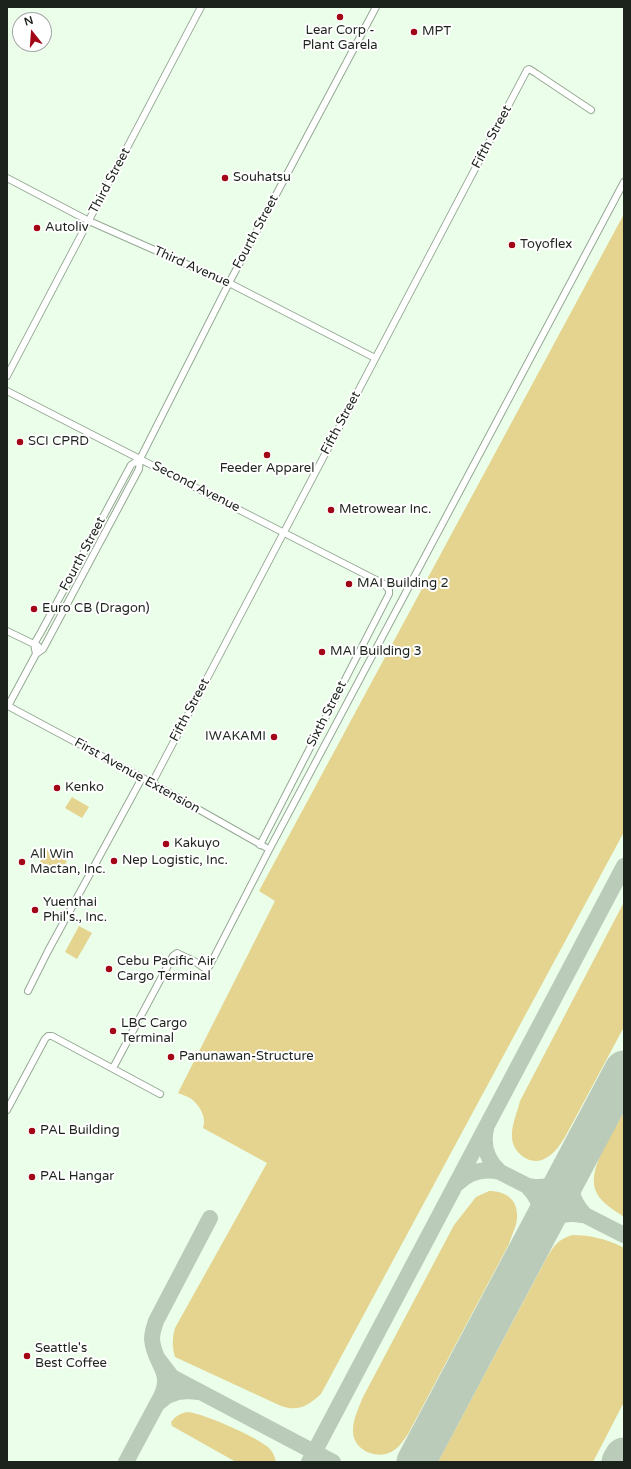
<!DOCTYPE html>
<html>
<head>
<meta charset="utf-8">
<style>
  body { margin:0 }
  #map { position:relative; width:631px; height:1469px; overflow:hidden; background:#ebfee9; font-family:"Varela Round",sans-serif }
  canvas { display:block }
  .frame { position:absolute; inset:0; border:8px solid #1c231c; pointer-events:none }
  .north { position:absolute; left:12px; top:12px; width:40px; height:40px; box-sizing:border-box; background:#fff; border:1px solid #a4a7a4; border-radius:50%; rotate:343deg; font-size:11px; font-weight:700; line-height:16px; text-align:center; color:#1c231c }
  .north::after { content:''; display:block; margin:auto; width:14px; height:18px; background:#a20616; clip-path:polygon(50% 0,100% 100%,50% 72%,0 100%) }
</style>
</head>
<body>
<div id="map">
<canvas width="631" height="1469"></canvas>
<div class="frame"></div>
<div class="north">N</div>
</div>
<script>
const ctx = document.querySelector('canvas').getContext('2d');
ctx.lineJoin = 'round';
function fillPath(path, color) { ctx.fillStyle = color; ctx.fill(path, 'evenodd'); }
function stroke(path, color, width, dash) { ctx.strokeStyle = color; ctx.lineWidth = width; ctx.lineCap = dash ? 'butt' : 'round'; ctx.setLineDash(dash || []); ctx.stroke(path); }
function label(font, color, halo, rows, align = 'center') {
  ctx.font = font + ' "Varela Round",sans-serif'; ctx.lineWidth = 4; ctx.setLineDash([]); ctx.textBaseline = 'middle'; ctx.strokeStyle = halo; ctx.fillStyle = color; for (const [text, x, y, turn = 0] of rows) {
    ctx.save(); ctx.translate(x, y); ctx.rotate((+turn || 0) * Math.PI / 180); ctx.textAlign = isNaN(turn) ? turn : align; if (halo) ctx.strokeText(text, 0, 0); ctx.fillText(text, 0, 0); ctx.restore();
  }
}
const green = new Path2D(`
  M624,214V832L321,1394C307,1406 299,1412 281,1406L175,1357C172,1347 172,1339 175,1328L267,1163L203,1128C207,1117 199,1104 190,1098C186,1096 181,1094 178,1093L275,901L259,891Z
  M72,797L89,807L82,818L65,808Z
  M47,850L67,861L60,873L40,862Z
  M624,902V1027L565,1137C560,1145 555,1153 546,1158C532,1167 513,1154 512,1138C511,1126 517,1113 520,1101Z
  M79,926L92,933L77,959L65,952Z
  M624,1112V1217C614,1210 599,1202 595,1189C588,1167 614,1131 624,1112Z
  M489,1191C505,1191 518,1199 517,1217C517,1226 511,1236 509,1244L408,1434C403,1441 399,1448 391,1452C375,1460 352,1449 353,1430C353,1419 359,1407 363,1397L454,1225L476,1197Z
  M572,1235C590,1235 608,1239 624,1248V1402L593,1462H438L546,1259C554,1246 557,1240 572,1235Z
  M188,1412C205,1414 257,1437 269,1448C273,1452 275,1457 276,1462H236L172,1426L171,1422C176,1416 180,1413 188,1412Z`);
const taxiway = new Path2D(`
  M486,1129C482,1146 488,1161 500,1172
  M572,1168C569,1186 571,1201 585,1215
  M458,1183C470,1171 484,1168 500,1172L624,1235
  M529,1186C546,1190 562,1183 572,1168
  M528,1187C540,1199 544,1215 538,1231
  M538,1231C550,1219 563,1211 581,1215
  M159,1360L172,1377L333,1462
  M157,1404C177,1371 154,1367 152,1339C152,1333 154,1327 156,1321L210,1218
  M126,1462L157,1404L167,1396L178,1392L189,1391L198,1392
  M309,1462L624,866`);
const runway = new Path2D(`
  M416,1462L624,1070
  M621,1462L624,1457`);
const street = new Path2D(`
  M537,74L591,110
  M7,178L89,221L229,283L375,358
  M7,376L201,7
  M7,391L384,584L389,590V594L260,845
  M7,631L38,646
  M36,654L34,644L41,632L131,465L140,459
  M152,783L527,70L529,69L534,72
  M265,847L152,783L8,706L36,654L43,649L139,469L140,459L229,283L376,7
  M28,991L48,951L142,778
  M113,1068L173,956L177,953L194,961L207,970L211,963L269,850L624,182
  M7,1110L45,1039L48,1036H52L160,1094`);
const markers = [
  [340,17,4,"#a20616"],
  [414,32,4,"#a20616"],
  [225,178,4,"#a20616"],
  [37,228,4,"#a20616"],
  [512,245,4,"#a20616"],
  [20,442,4,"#a20616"],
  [267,455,4,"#a20616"],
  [331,510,4,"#a20616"],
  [349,584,4,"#a20616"],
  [34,609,4,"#a20616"],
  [322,652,4,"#a20616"],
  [274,737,4,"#a20616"],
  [57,788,4,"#a20616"],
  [166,844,4,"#a20616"],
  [114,861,4,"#a20616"],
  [22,862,4,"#a20616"],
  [35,910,4,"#a20616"],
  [109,969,4,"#a20616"],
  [113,1031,4,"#a20616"],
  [171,1057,4,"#a20616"],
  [32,1131,4,"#a20616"],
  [32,1177,4,"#a20616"],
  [27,1356,4,"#a20616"]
];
const poiNames = [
  ["Lear Corp -",340,31,"center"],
  ["Plant Garela",340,46,"center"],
  ["MPT",422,32],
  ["Souhatsu",233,178],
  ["Autoliv",45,228],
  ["Toyoflex",520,245],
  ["SCI CPRD",28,442],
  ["Feeder Apparel",267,469,"center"],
  ["Metrowear Inc.",339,510],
  ["MAI Building 2",357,584],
  ["Euro CB (Dragon)",42,609],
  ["MAI Building 3",330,652],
  ["IWAKAMI",266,737,"right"],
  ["Kenko",65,788],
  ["Kakuyo",174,844],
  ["All Win",30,855],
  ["Mactan, Inc.",30,870],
  ["Nep Logistic, Inc.",122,861],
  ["Yuenthai",43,903],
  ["Phil's., Inc.",43,918],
  ["Cebu Pacific Air",117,962],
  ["Cargo Terminal",117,977],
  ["LBC Cargo",121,1024],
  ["Terminal",121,1039],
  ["Panunawan-Structure",179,1057],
  ["PAL Building",40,1131],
  ["PAL Hangar",40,1177],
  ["Seattle's",35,1349],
  ["Best Coffee",35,1364]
];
const streetNames = [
  ["Fifth Street",492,137,-62],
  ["Third Street",110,181,-62],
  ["Fourth Street",256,232,-62],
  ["Third Avenue",192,267,24],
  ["Fifth Street",341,423,-62],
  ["Second Avenue",196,487,27],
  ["Fourth Street",83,554,-62],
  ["Fifth Street",190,710,-62],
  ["Sixth Street",327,714,-63],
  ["First Avenue Extension",137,776,29]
];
fillPath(green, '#e4d48f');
stroke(taxiway, '#bbcbba', 16);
stroke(runway, '#bbcbba', 39);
stroke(street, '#96a895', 8);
stroke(street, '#fff', 6);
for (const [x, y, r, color] of markers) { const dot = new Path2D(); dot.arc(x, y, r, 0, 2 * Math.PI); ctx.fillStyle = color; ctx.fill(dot); stroke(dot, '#fff', 1.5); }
label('13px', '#1c231c', '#fff', poiNames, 'left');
label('13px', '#1c231c', '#fff', streetNames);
</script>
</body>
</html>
